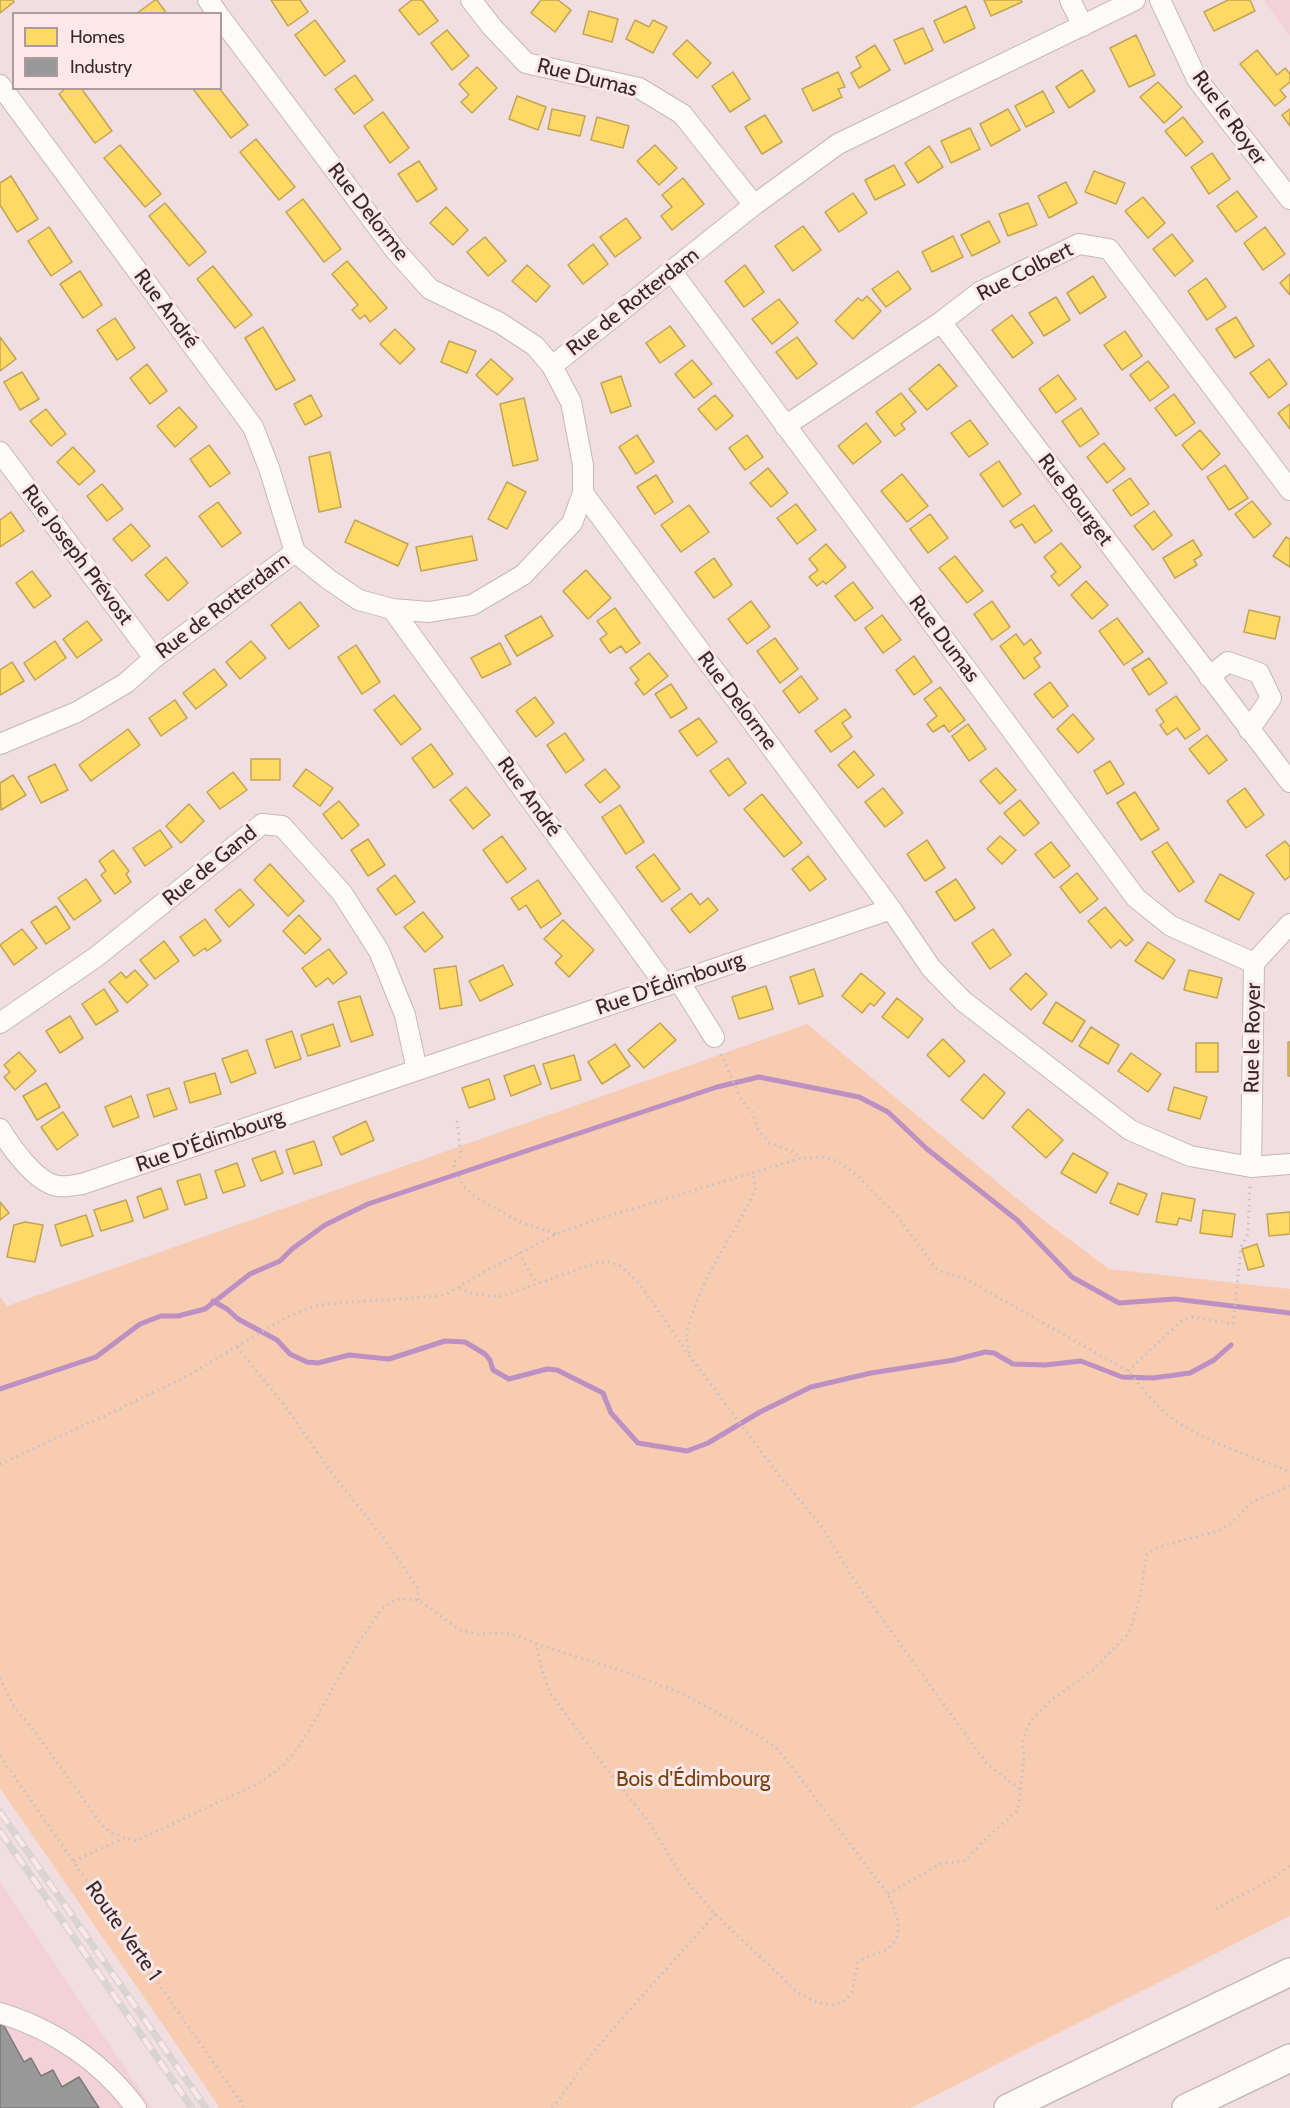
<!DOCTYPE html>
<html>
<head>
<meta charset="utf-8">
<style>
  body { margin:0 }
  #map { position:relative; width:1290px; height:2108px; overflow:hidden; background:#f0dee0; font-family:Cabin,sans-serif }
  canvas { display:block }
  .legend { position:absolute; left:12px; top:12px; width:210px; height:78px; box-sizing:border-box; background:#fce7e9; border:2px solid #ac9b9d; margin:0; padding:8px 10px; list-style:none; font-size:18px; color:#35292a }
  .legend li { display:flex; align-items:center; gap:12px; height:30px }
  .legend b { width:30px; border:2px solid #ac9b9d }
</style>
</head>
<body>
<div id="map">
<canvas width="1290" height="2108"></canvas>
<ul class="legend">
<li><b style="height:16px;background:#ffd966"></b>Homes</li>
<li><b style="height:16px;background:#999"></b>Industry</li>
</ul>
</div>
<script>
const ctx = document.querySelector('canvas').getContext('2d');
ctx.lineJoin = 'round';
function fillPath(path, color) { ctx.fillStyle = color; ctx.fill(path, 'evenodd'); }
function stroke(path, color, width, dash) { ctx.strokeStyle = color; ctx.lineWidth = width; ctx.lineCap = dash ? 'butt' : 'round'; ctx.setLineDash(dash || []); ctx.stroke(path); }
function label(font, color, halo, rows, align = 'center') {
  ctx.font = font + ' Cabin,sans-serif'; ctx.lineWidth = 6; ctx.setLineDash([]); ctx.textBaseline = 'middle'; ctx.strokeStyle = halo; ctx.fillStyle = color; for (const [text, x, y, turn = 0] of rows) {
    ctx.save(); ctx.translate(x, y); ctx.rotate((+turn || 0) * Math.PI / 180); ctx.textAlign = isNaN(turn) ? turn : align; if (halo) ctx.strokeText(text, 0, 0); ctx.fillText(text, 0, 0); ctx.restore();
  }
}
const built = new Path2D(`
  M1264,0H1290V36Z
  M0,1882L152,2108H0Z`);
const green = new Path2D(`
  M807,1024L1038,1216L1109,1269L1290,1289V1916L910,2108H220L0,1788V1297L7,1306Z`);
const homes = new Path2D(`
  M0,0H13L14,2L0,13Z
  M155,0H157L167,14H136Z
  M271,0H300L308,12L288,26Z
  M412,0H422L438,21L419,35L399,10Z
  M541,0H558L571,10L555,32L531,13Z
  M984,0H1021L1022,2L991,16Z
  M1228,0H1250L1255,11L1214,31L1204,12Z
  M966,6L975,28L944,43L934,21Z
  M589,11L618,19L612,42L583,34Z
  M315,20L345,61L325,76L295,35Z
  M635,20L649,27L653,20L667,27L653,53L626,39Z
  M923,28L933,50L905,64L894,40Z
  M447,30L469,56L452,70L431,43Z
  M1136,35L1155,75L1129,87L1110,48Z
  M687,40L711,63L697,78L673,54Z
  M875,45L890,70L859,88L851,73L861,67L856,57Z
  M1257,50L1277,75L1285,68L1290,74V82L1280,90L1286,97L1275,106L1240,64Z
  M477,67L497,88L472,113L461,102L469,95L459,84Z
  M1082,70L1095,91L1069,108L1056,87Z
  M733,72L750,99L730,112L712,86Z
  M838,72L845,87L838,89L842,97L813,111L802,89Z
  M355,75L373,100L354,114L335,89Z
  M1158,82L1182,107L1164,123L1140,97Z
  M66,88H81L112,131L95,143L59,94Z
  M194,88H219L248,125L231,138L193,89Z
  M1043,91L1054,112L1026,127L1015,106Z
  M517,96L546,107L538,130L509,119Z
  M552,109L585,116L580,136L548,129Z
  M1008,109L1020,130L991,146L980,124Z
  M1290,109V126L1282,115Z
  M383,112L409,148L390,163L364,126Z
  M765,115L782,142L762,154L745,127Z
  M597,117L629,126L623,148L591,140Z
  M1183,117L1203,142L1186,156L1165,131Z
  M970,128L980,149L951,163L941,141Z
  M256,139L295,187L279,200L240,152Z
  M120,145L161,194L145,207L104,158Z
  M655,145L677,168L659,185L637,161Z
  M929,146L943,167L918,183L905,163Z
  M1212,153L1230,179L1209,194L1191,167Z
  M419,161L437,189L417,202L398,174Z
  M894,165L905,185L875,200L865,180Z
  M1094,171L1125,183L1116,204L1085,192Z
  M11,176L38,219L17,232L0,205V183Z
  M683,178L704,204L672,230L661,216L672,207L662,195Z
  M1066,182L1077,203L1049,218L1038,196Z
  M1237,191L1257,217L1236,232L1217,206Z
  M853,193L867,213L839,232L825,212Z
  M1143,197L1165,223L1148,238L1125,211Z
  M303,199L341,249L324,262L286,212Z
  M165,203L206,252L189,266L149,216Z
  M1028,203L1037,225L1008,236L999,214Z
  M446,207L468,230L453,245L430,223Z
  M626,218L641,238L615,257L600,237Z
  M989,221L1000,242L972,256L961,235Z
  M803,226L821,250L793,271L775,246Z
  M49,227L72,262L51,276L28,241Z
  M1265,227L1285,254L1263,270L1244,243Z
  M1172,234L1193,261L1175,276L1153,249Z
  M953,236L963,257L932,272L922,252Z
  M485,237L506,261L488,276L467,252Z
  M593,244L608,264L583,284L568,265Z
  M347,261L387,308L370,322L365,315L360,319L352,310L358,305L332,274Z
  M527,265L550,286L536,302L512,281Z
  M745,265L764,292L744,307L725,281Z
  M213,266L252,315L235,328L197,279Z
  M80,271L102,305L83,318L60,284Z
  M898,271L911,289L886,307L872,289Z
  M1290,274V295L1280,283Z
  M1093,276L1106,297L1080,314L1067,293Z
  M1206,278L1226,307L1207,320L1188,291Z
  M867,296L881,311L853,339L835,321L858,298L862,301Z
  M1056,297L1070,320L1044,336L1029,313Z
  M779,299L798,323L772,344L752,319Z
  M1012,315L1033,343L1013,358L992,330Z
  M1236,317L1254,346L1235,358L1216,329Z
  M115,318L135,348L117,360L97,330Z
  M670,326L685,346L660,363L646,343Z
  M263,327L295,380L276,390L245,338Z
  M395,329L415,349L400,364L380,344Z
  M1125,331L1142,356L1122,370L1104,345Z
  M0,337L16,359L0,371Z
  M797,337L817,364L797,379L776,352Z
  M449,341L476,351L467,373L441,362Z
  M491,359L513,379L497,395L476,375Z
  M1269,359L1287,384L1269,398L1250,373Z
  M692,360L712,384L694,398L675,374Z
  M1148,361L1169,387L1150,401L1130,375Z
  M147,364L167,391L150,404L130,378Z
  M939,364L957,386L927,410L909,389Z
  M22,372L39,399L20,410L4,382Z
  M1058,375L1076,399L1056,413L1039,389Z
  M621,376L631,406L611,413L601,383Z
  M901,393L916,412L901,424L905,429L895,436L876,412Z
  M1174,394L1195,423L1176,436L1155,408Z
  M311,395L322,416L305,425L294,404Z
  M715,395L733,416L716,430L698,409Z
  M524,398L538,460L513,466L500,404Z
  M1290,404V429L1278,413Z
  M179,407L197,427L175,447L157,426Z
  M1081,408L1099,434L1080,447L1062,421Z
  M46,409L66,434L51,446L30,421Z
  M970,420L988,444L969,457L951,433Z
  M866,423L881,442L853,464L838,446Z
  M1200,430L1220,454L1202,470L1182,445Z
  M637,435L654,462L636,474L619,447Z
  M747,435L763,457L745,470L729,448Z
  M1104,443L1125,469L1107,483L1087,457Z
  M209,445L230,473L210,487L190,459Z
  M73,447L95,471L79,485L57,462Z
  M330,452L341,507L319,512L309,457Z
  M999,461L1021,494L1003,507L980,474Z
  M1225,465L1248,498L1229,510L1207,477Z
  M768,468L788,493L771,507L750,483Z
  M902,474L928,506L907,522L881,491Z
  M656,475L673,502L655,514L637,487Z
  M1130,478L1149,504L1131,516L1113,490Z
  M507,482L526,492L507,529L488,519Z
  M102,484L123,509L107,521L87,496Z
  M1252,501L1271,524L1254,538L1235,514Z
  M218,502L241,533L222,547L199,516Z
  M796,504L816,530L797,544L777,518Z
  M689,505L709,532L681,552L661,525Z
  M1034,505L1052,531L1035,543L1022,524L1015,528L1010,521Z
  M1154,511L1172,535L1153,550L1134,526Z
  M11,512L24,531L0,547V520Z
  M930,514L948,538L928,553L910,529Z
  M355,520L408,544L398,566L345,542Z
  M131,524L150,546L132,561L113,539Z
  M472,536L477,560L421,571L416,547Z
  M1286,537L1290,539V567L1273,556Z
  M1193,540L1202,555L1194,560L1197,565L1175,578L1163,558Z
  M1061,543L1081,567L1059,586L1051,576L1056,572L1044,557Z
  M826,544L846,567L826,584L823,581L817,586L809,577L818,570L809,559Z
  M955,556L983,591L967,603L939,568Z
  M166,557L188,583L168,601L145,575Z
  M714,558L732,585L714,598L695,572Z
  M586,570L611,598L588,619L563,591Z
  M32,571L51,596L34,608L16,583Z
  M1086,581L1108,605L1092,619L1071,595Z
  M853,582L873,608L855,621L835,596Z
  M751,601L770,627L747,644L728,619Z
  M992,601L1010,627L992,640L974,614Z
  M300,602L319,626L289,649L271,625Z
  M615,608L640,643L626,653L621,646L610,653L600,639L607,634L597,621Z
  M1249,610L1280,617L1275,639L1244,632Z
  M882,615L901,640L883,653L865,628Z
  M541,616L553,636L517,656L505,636Z
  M1117,618L1143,652L1124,665L1099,631Z
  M87,621L102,640L77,658L63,639Z
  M1016,634L1024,645L1031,639L1041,653L1034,658L1040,667L1024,679L1000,646Z
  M775,638L798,669L780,683L757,651Z
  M55,641L66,658L35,680L24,663Z
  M251,641L266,658L240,679L226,662Z
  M500,643L511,664L482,678L471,658Z
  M356,645L380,682L362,694L338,657Z
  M649,653L668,676L644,695L635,683L639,680L630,668Z
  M914,656L932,682L914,695L896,670Z
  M1149,658L1167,683L1149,695L1132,669Z
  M12,662L24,681L0,695V670Z
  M214,669L227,685L196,709L183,693Z
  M801,676L818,699L799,713L783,691Z
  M1050,682L1068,706L1053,718L1034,694Z
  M671,684L687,708L671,718L655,694Z
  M940,687L965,720L949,732L944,725L933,732L927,724L937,716L924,699Z
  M394,695L421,729L401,745L374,710Z
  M1176,696L1200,729L1185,739L1177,728L1167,735L1160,725L1164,722L1156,710Z
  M535,697L554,723L536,737L516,711Z
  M175,700L187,718L161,736L149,718Z
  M845,709L851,717L842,723L852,737L831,752L815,731Z
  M1073,714L1094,739L1078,753L1057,729Z
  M699,718L717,742L697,756L679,731Z
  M968,724L986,749L969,761L952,736Z
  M128,729L140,745L91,781L79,765Z
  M565,733L584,760L566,773L547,745Z
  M1207,735L1227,760L1209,774L1189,749Z
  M431,744L453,774L434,788L412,758Z
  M854,751L874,775L858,788L838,765Z
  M728,758L746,783L729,796L710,771Z
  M251,759H280V780H251Z
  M1110,761L1124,784L1107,794L1094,771Z
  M55,764L68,790L41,803L28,777Z
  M996,768L1016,790L1000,804L980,781Z
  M306,769L333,788L320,806L293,786Z
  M605,769L620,787L600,803L585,785Z
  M233,772L247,790L220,809L207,792Z
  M13,775L26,795L1,810L0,783Z
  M466,787L490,815L473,829L450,800Z
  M883,788L903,813L885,827L865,802Z
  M1245,788L1264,815L1246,828L1227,801Z
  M1135,792L1159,829L1141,840L1117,803Z
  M762,794L802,843L784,857L744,809Z
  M1020,800L1039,823L1024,836L1004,813Z
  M339,801L359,825L342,839L323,814Z
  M189,804L204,821L181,843L166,826Z
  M620,805L644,842L626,854L602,817Z
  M160,830L172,847L145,866L133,848Z
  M502,836L526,869L507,883L483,850Z
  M1000,836L1016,850L1002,864L987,849Z
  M368,839L385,865L368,876L351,850Z
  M927,840L945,868L925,881L907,854Z
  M1285,841L1290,847V876L1285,880L1266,855Z
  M1051,842L1070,866L1054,878L1035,854Z
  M1167,842L1194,882L1179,892L1152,852Z
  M113,850L129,871L126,874L131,882L115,894L101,875L106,871L99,861Z
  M654,854L680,889L662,902L636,867Z
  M808,856L826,879L810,891L792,869Z
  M270,864L304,901L288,916L254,880Z
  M1077,873L1098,899L1080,913L1060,887Z
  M1220,874L1254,893L1239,920L1205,901Z
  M395,875L415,902L396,915L377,889Z
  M86,879L101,901L74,920L58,898Z
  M956,879L975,908L955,921L936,892Z
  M538,880L561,914L541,928L526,905L519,910L511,898Z
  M240,889L254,905L229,927L215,910Z
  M691,893L700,905L708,898L718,910L690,933L671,909Z
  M56,906L70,928L46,944L31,922Z
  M1105,907L1133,940L1126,946L1120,940L1111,948L1088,921Z
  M423,912L443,937L425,952L404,927Z
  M299,915L321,939L305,954L283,931Z
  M205,919L221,941L207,951L205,948L194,956L180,937Z
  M563,920L594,950L569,977L555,963L562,956L544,939Z
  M22,929L37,948L14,965L0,945Z
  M993,929L1011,955L990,969L972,943Z
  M164,941L179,961L155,979L140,960Z
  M1148,942L1175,960L1163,979L1135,961Z
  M329,949L347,973L333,984L328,978L316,987L302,968Z
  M503,965L513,985L480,1001L469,981Z
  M456,966L462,1005L440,1009L434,969Z
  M814,969L823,996L799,1004L790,977Z
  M135,970L148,985L127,1003L109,982L121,972L126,978Z
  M1189,970L1222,978L1217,998L1184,990Z
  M861,973L885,993L874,1006L870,1003L862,1013L842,996Z
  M1026,973L1047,994L1031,1010L1010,989Z
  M766,986L773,1009L739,1019L732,997Z
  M104,989L118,1011L96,1025L82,1004Z
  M360,996L373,1035L351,1042L338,1002Z
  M897,998L923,1019L908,1038L882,1017Z
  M1056,1002L1085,1021L1072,1042L1043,1023Z
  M70,1016L83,1038L60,1053L46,1031Z
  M660,1023L676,1040L644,1068L628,1050Z
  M333,1024L340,1046L308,1056L301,1035Z
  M1091,1027L1119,1045L1108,1064L1079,1046Z
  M292,1031L301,1059L275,1068L266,1040Z
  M943,1039L965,1061L949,1077L927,1055Z
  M1288,1042H1290V1076H1288Z
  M1196,1043H1218V1072H1196Z
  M615,1044L630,1066L602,1084L588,1062Z
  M247,1050L256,1073L231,1083L222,1059Z
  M19,1052L36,1071L15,1090L4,1077L10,1072L4,1065Z
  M1131,1053L1161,1074L1148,1092L1118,1071Z
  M574,1055L581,1080L551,1089L543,1064Z
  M534,1065L541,1084L511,1096L504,1076Z
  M215,1073L221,1094L190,1103L184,1082Z
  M984,1074L1005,1093L983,1119L961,1100Z
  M489,1079L495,1099L469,1108L462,1088Z
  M46,1083L60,1107L37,1120L23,1096Z
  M1174,1087L1207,1097L1200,1119L1168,1110Z
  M169,1088L177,1109L154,1117L147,1095Z
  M131,1096L139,1117L113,1127L105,1107Z
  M1028,1109L1063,1140L1046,1158L1012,1127Z
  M63,1112L78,1135L57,1150L41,1127Z
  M366,1121L374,1140L341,1155L333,1137Z
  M314,1141L322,1165L294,1174L286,1150Z
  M275,1151L283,1173L261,1181L252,1159Z
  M1073,1153L1108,1173L1096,1193L1061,1173Z
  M237,1163L245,1186L223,1193L215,1171Z
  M200,1174L207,1198L185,1205L177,1181Z
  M1118,1183L1147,1194L1138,1215L1110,1203Z
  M161,1188L168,1209L144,1218L137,1197Z
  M1162,1193L1195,1199L1191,1221L1179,1218L1177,1225L1156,1222Z
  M126,1200L133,1221L101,1231L94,1210Z
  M0,1202L9,1213L0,1220Z
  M1203,1210L1235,1214L1232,1237L1200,1233Z
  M1290,1212V1234L1269,1236L1267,1214Z
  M86,1215L93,1236L61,1246L55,1225Z
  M25,1222L43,1225L35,1262L7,1257L14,1225Z
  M1257,1244L1264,1266L1248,1270L1242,1249Z`);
const industry = new Path2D(`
  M3,2024L24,2062L31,2058L41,2076L53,2070L62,2087L79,2077L99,2108H0V2025Z`);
const stream = new Path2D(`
  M213,1301L227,1309L238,1319L277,1340L290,1354L307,1362L318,1363L349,1355L389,1359L445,1341L465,1342L485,1354L490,1360L493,1370L509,1379L547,1369L557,1370L603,1393L611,1413L638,1443L687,1451L708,1443L760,1412L811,1387L871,1373L954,1360L985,1352L994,1353L1013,1364L1045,1365L1081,1361L1122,1377L1153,1378L1190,1373L1214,1360L1231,1345
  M0,1389L96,1357L140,1324L161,1316H178L205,1309L250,1274L280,1261L292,1249L325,1225L368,1204L717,1087L759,1077L859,1097L888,1112L927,1149L1017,1220L1072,1277L1119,1303L1175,1299L1290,1313`);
const path = new Path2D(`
  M721,1054L742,1101L752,1111L758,1130L770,1143L791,1151L802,1158
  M457,1121L461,1153L459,1158L453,1163L463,1186L477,1198L520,1222L556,1234
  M519,1253L536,1283
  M460,1287L469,1293L499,1297L599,1262H610L620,1266L639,1283L689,1355L778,1474L822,1527L852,1577L987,1764L1020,1789
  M237,1347L286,1407L333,1475L383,1537L417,1587L419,1600
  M689,1353L686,1339L688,1325L705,1281L751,1200L755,1189L753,1171
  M1128,1371L1180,1322L1193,1317L1233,1324L1241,1247L1248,1234L1250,1183
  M0,1464L102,1417L185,1377L287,1317L309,1308L325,1304L438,1296L447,1294L482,1273L556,1234L595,1220L802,1158L823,1157L837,1161L857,1175L896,1215L935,1267L940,1271L966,1279L1128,1371C1142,1388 1158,1409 1176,1421C1208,1443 1254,1457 1290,1472
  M0,1678L13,1705L41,1740L102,1825L111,1833L136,1841L259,1783L283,1766L300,1745L311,1727L358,1643L381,1610L396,1599L419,1600L460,1630L478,1634L506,1633L516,1635L536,1644L626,1672L683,1694L756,1734L774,1746L791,1766L888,1894C896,1913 908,1936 885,1950C876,1955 866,1956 858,1962L852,1992L844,2002L831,2005L816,2002L796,1991L715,1914L681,1875L649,1822L606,1768L550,1693L540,1664L536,1644
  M0,1756L245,2108
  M74,1861L124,1838
  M888,1894L940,1864L966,1861L979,1845L1018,1810L1024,1761L1023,1741L1027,1728L1033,1718L1050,1701L1093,1670L1126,1636L1131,1627L1139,1600L1147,1554L1158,1547L1218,1531L1229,1525L1252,1502L1290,1486
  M1216,1909L1277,1876L1290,1865
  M552,2108C568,2089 580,2068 596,2049C634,2003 676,1959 715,1914`);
const minor = new Path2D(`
  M208,0L218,14
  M471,0L492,27L526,63L639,88L682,114L754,205
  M1070,0L1083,26
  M1160,0L1197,79L1290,199
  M220,17L395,250L430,289L500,323L535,346L552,366L571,402L583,465V493L572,523L523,575L472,605L429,612L392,609L359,600L328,579L295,552
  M0,85L253,427L269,468L295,552
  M672,272L1136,898L1171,926L1254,963
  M941,322L1290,782
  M552,366L754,205L838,144L1135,0
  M785,426L941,322L980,292L1079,244L1109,249L1290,490
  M0,452L154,658
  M583,493L891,909L931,968L963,1001L1130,1130L1190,1156L1251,1167L1290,1164
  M392,609L666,986
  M1209,677L1228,662L1259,673L1271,698L1249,730
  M0,744L77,712L126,683L154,658L295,552
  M679,981L714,1037
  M0,1023L96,957L262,824L282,826L342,893L379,951L405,1015L417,1070
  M0,1129C11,1147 36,1183 58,1186C65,1187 75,1185 82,1184L891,909
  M1251,1167L1254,963L1290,924
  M0,2013C54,2029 103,2063 136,2108`);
const highway = new Path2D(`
  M1008,2108L1290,1972
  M1186,2108L1290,2058`);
const rail = new Path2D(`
  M0,1812L206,2108
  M0,1831L192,2108`);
const streetNames = [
  ["Rue Dumas",587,78,14],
  ["Rue le Royer",1229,118,54],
  ["Rue Delorme",368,212,52],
  ["Rue Colbert",1025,272,-27],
  ["Rue de Rotterdam",633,302,-38],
  ["Rue André",166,309,53],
  ["Rue Bourget",1075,500,53],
  ["Rue Joseph Prévost",77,555,53],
  ["Rue de Rotterdam",223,606,-37],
  ["Rue Dumas",944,639,53],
  ["Rue Delorme",737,701,53],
  ["Rue André",529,797,54],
  ["Rue de Gand",210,866,-39],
  ["Rue D'Édimbourg",670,984,-19],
  ["Rue le Royer",1253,1038,-89],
  ["Rue D'Édimbourg",210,1141,-19],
  ["Route Verte 1",123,1931,55]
];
const parkNames = [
  ["Bois d'Édimbourg",693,1780]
];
fillPath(built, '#f2d2d6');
fillPath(green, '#f7ccb1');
fillPath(homes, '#ffd966');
stroke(homes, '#c2a454', 1.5);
fillPath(industry, '#999');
stroke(industry, '#7b7778', 1.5);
stroke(stream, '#bc90c3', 5);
stroke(minor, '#c6b8b9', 22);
stroke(highway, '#c6b8b9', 30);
stroke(path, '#c8c1c2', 3, [1.5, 4.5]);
stroke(minor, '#fdfafa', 20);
stroke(highway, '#fdfafa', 27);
stroke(rail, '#d9d3d4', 7);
stroke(rail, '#fce7e9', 4.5, [14]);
label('21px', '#35292a', '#fce7e9', streetNames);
label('21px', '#764412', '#fce7e9', parkNames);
</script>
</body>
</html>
